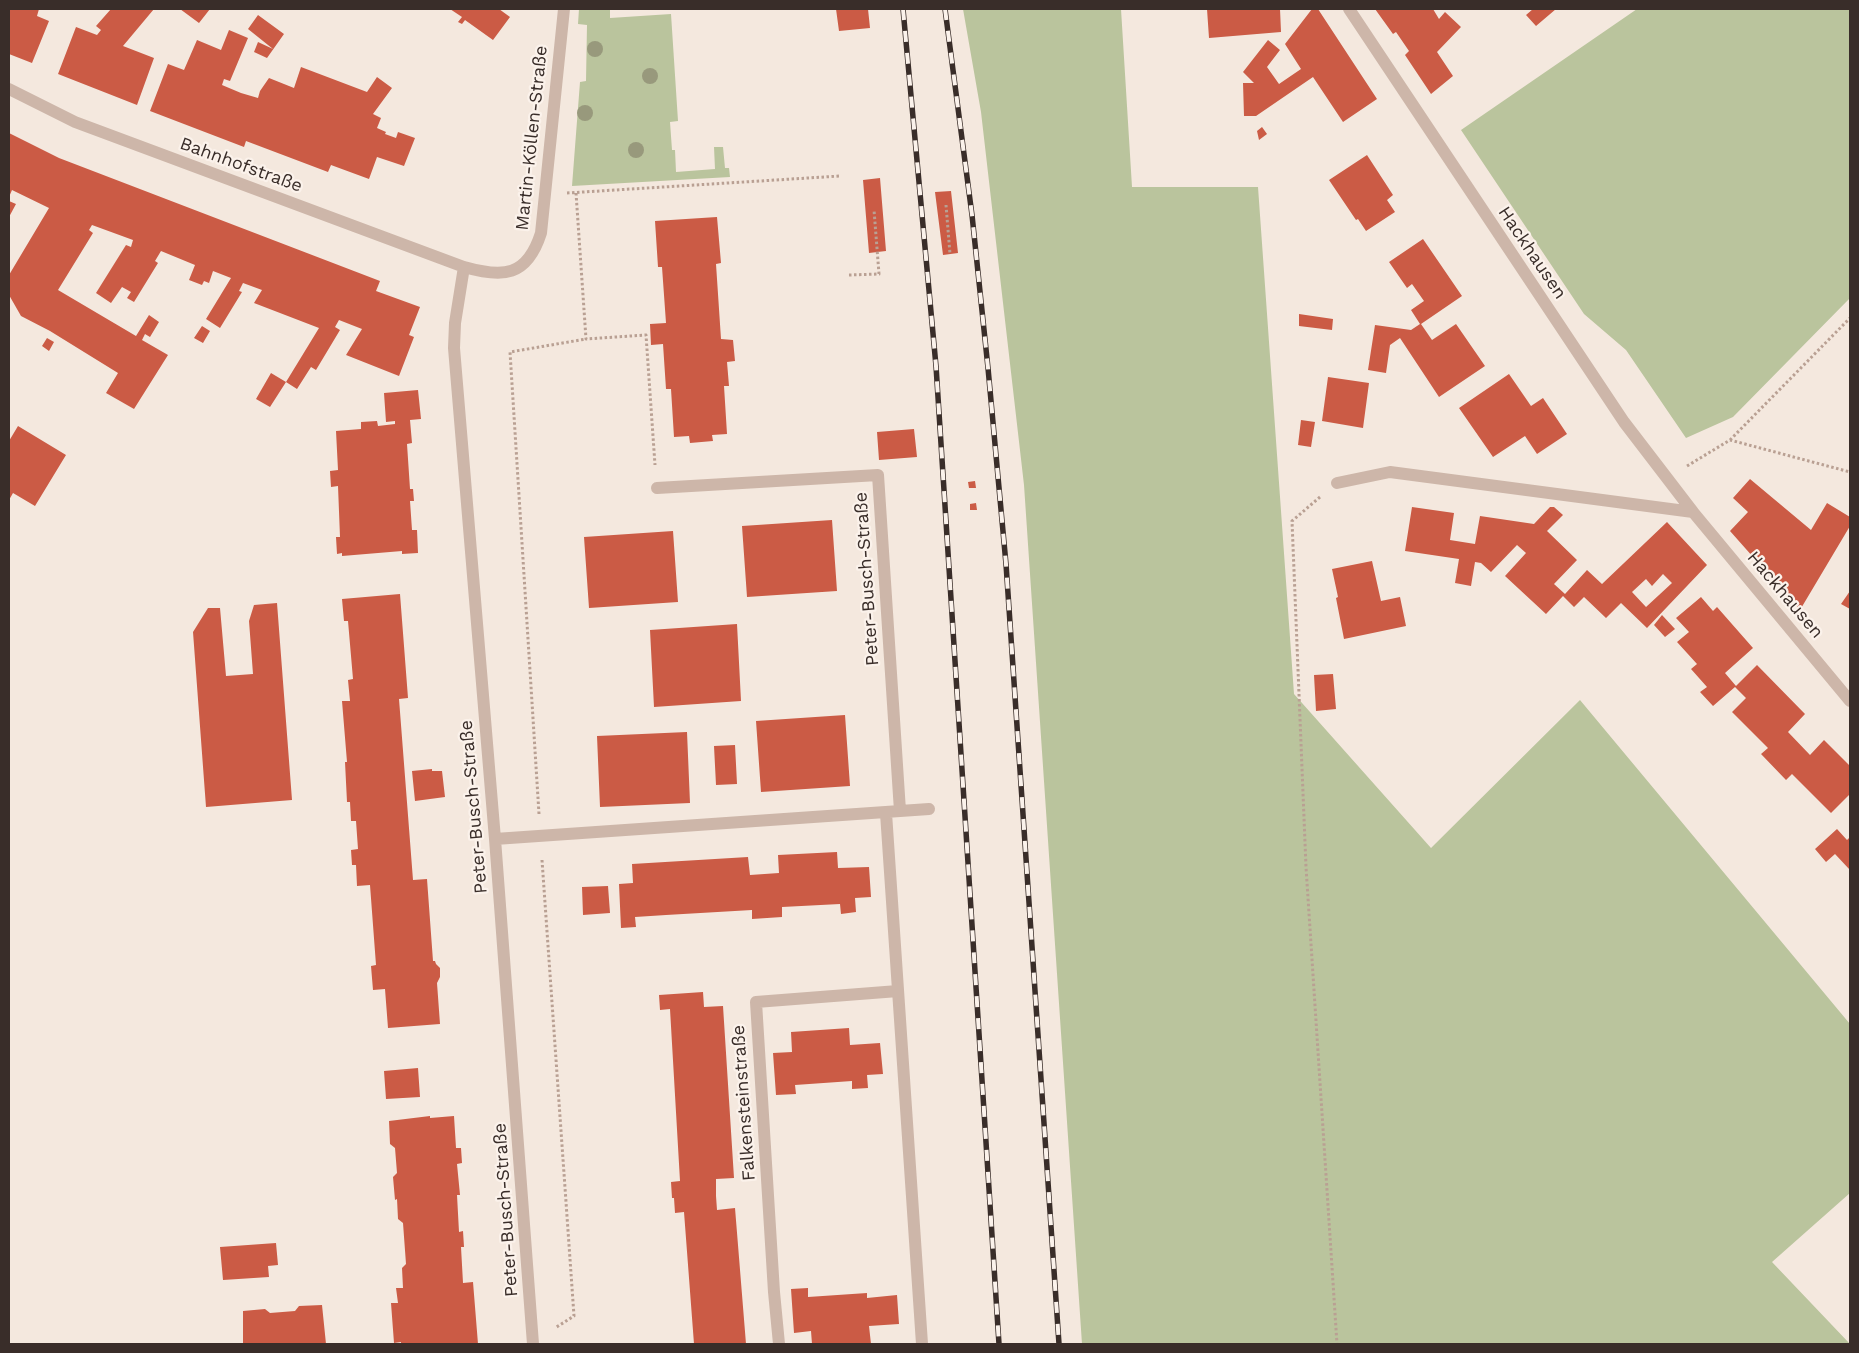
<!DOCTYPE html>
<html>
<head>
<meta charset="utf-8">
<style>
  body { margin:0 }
  #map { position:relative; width:1859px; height:1353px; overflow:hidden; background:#f4e8de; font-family:"Work Sans",sans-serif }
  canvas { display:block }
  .frame { position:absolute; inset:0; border:10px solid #392d29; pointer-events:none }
</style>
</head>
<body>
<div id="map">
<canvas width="1859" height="1353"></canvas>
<div class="frame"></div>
</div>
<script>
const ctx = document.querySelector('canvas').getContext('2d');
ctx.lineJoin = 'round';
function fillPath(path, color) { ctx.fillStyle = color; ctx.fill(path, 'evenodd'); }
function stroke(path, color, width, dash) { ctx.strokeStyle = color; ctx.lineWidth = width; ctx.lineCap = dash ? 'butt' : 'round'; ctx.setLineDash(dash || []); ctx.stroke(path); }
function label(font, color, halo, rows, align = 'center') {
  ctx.font = font + ' "Work Sans",sans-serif'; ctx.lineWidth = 4.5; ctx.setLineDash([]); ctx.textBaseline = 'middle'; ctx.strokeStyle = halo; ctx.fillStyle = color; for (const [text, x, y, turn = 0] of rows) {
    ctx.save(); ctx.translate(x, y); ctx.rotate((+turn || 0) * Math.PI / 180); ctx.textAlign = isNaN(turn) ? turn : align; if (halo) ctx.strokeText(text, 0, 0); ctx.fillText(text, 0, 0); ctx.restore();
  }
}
const green = new Path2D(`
  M579,9H610V18L671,14L678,121L670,122L672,150H675L676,172L715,169L714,147H723L725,168H729L730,177L572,186L580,82L586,81L587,25L578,24Z
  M963,9H1121L1132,187H1258L1294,694L1431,848L1580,700L1850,1024V1193L1772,1262L1850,1344H1082L1024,485L981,112Z
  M1637,9H1850V298L1733,417L1686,438L1626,350L1584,314L1461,130Z`);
const building = new Path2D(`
  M9,9H39L37,16L49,21L32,63L9,54Z
  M111,9H154L123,46L154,58L137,105L58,74L76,27L97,35L101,30L96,26Z
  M180,9H210L199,23Z
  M450,9H499L510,17L493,40L465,20L462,24L458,22L462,17Z
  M836,9H868L870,28L839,31Z
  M1207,9H1280L1281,32L1209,38Z
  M1312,9H1318L1377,99L1343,122L1313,77L1256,116H1244L1243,83H1254L1243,72L1268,40L1280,50L1267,67L1279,84L1301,69L1285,44Z
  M1375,9H1433L1439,19L1445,12L1461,27L1437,52L1453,76L1431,94L1405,55L1409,51L1396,32L1393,34Z
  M1533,9H1556L1536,26L1526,15Z
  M258,15L284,34L267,58L254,52L258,42L273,49L248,29Z
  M229,30L248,38L230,81L224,79L222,85L241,93L258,98L260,91L269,78L294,88L301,67L367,92L377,77L392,88L373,114L381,118L377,128L386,132L385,134L396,138L398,132L415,138L404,166L377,157L369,179L331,165L328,172L246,141L244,147L150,111L168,64L184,70L197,40L221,50Z
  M1262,127L1267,134L1259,140L1257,131Z
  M9,133L59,158L380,281L376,291L420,307L409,335L414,337L399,376L346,355L362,329L339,320L335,327L340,330L316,370L311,367L297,389L286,382L319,328L254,303L262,290L243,283L239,291L242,292L220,328L206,319L231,278L213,271L209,283L204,281L202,285L189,280L195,265L161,251L155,261L158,263L134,302L127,298L131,292L122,287L111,303L96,293L126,245L131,247L133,240L92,225L89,230L93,233L58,290L136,336L149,315L159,322L150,337L145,334L142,340L168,355L134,409L106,393L118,373L50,331L21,316L9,295V275L49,208L12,190L9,197Z
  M1367,155L1393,195L1387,200L1395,212L1366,231L1358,219L1356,220L1329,180Z
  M880,178L886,251L869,253L863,180Z
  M951,191L958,253L943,255L935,192Z
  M9,201L16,204L9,217Z
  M717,217L721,263L716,264L721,339L733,340L735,361L727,362L729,386H724L727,434L712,435L713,441L690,443L689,436L674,437L671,389H666L663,344L651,345L650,324L666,323L662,267H658L655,221Z
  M1423,239L1462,296L1421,324L1432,340L1456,324L1485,366L1439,397L1400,338L1390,345L1386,373L1368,370L1375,325L1411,330L1420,324L1411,310L1424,301L1412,284L1407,288L1389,262Z
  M1299,314L1333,319L1332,330L1299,326Z
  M202,326L210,331L203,343L194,338Z
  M47,338L54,342L49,351L42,346Z
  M271,373L286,382L270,407L256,399Z
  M1509,374L1531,406L1543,398L1567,434L1537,454L1525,436L1493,457L1459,408Z
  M1328,377L1369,383L1363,428L1322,421Z
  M418,390L421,419L410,420L412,443L407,444L410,489H413L414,501H410L412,530H417L418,553L402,554V551L342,556V553L337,554L336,537H340L338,486L331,487L330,471L338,470L336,431L361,429V422L377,421L378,426L395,424V421L386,422L384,393Z
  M1301,420L1315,422L1311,447L1298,445Z
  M18,426L66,455L35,506L13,493L9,500V441Z
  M914,429L917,457L879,460L877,432Z
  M1750,479L1811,530L1827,503L1850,517V526L1800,610L1730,531L1748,512L1733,498Z
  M975,481L976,488H969L968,482Z
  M976,503L977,510H970V504Z
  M1412,507L1454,513L1450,540L1475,544L1480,516L1534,524L1550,507H1554L1563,515L1547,531L1577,560L1554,584L1565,594L1587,570L1602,584L1667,522L1707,565L1647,628L1621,603L1606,618L1584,597L1574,607L1563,596L1546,614L1505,576L1526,553L1517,545L1491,572L1481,563L1475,562L1471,586L1455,583L1459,559L1405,551ZM1663,574L1672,583L1646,607L1632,592L1646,579L1652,586Z
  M832,520L837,591L747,597L742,526Z
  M673,531L678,602L589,608L584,537Z
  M1372,561L1381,601L1400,597L1406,626L1344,639L1336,598L1338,597L1332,569Z
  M1850,591V609L1841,604Z
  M400,594L408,698L399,699L413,880L427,879L433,961H435L436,964L440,968V977L437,983L440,1024L388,1028L385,989L373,990L371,966L376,965L370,885L357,886L356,865H352L351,850L358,849L356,821H351L350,802H347L345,762H347L342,701H350L348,680L353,679L348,621H344L342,599Z
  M1701,597L1713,611L1717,607L1753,648L1725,673L1736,686L1757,665L1805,714L1788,732L1810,755L1824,740L1850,766V794L1831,813L1792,774L1786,780L1761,754L1768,748L1732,712L1746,698L1735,687L1713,706L1700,692L1707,687L1691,669L1697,664L1677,642L1689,632L1676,618Z
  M277,603L292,800L206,807L193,632L208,608H220L226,676L253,674L249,621L254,605Z
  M1662,615L1675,629L1665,637L1654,625Z
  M737,624L741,701L654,707L650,630Z
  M1333,674L1336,709L1316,711L1314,675Z
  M845,715L850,786L761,792L756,721Z
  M687,732L690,803L600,807L597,736Z
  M735,745L737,784L716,785L714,746Z
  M432,769V771H442L445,797L415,801L412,771Z
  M1837,829L1847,840L1850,837V870L1835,854L1826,862L1815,849Z
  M837,852L838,868L869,867L871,897L855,898L856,912L841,914L840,904L782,907V917L752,919V910L666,915L635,917L636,927L621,928L619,884L633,883L632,864L748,857L750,875L779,873L778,855Z
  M608,886L610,913L583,915L582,887Z
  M703,992L704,1007L723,1006L734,1178L716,1179V1196L717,1210L735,1208L746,1344H694L684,1212L675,1213L674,1198H672L671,1182L680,1181L670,1009L660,1010L659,995Z
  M849,1028L850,1045L880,1043L883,1074L867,1075L868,1088L852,1089V1081L795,1085L796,1094L776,1095L773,1053L792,1052L791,1032Z
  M418,1068L420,1097L386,1099L384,1071Z
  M430,1116V1118L454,1116L456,1148H461L462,1163L457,1164L460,1195H457L459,1232L463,1231L464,1247H461L463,1283L473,1282L478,1344H401V1342L394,1343L391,1303H398L396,1288H403L402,1268L406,1264L403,1223L398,1219L397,1199L395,1200L393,1177L397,1173L395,1148L390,1144L389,1121Z
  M276,1243L278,1265L268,1266L269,1277L223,1280L220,1247Z
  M808,1288V1297L867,1293V1298L897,1295L899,1324L869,1326L871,1344H812L811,1331L794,1333L791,1289Z
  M322,1305L326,1344H243V1311L265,1309L270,1313L295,1311L299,1306Z`);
const path = new Path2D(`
  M567,193L840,176
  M576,193L586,339L646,335L655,465
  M946,205L950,254
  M849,275L879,274L874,210
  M1730,440L1850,318
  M1687,466L1730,440L1850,472
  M1320,497L1292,521L1306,867L1337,1344
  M539,814L510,352L586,339
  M542,860L574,1316L555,1328`);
const minor = new Path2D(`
  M1349,9L1624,422L1693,512L1850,701
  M9,89L75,122L464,267C503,278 527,277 541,233L564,9
  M464,267L455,323L454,348L495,839L533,1344
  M1337,483L1390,472L1693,512
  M657,488L878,475L900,811
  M886,813L922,1344
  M495,839L929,809
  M779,1344L774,1292L756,1002L898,991`);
const rail = new Path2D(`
  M903,9L936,366L999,1344
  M945,9L972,215L988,368L1006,564L1059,1344`);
const trees = [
  [595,49],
  [650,76],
  [585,113],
  [636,150]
];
const streetNames = [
  ["Martin-Köllen-Straße",532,138,-84],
  ["Bahnhofstraße",241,165,20],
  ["Hackhausen",1532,253,56],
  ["Peter-Busch-Straße",867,579,-94],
  ["Hackhausen",1785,595,50],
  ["Peter-Busch-Straße",474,807,-95],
  ["Falkensteinstraße",744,1103,-94],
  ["Peter-Busch-Straße",506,1210,-94]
];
fillPath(green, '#bac49d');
fillPath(building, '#cb5b45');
stroke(path, '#b9a093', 3, [2.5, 2.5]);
stroke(minor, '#cdb6a9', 12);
stroke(rail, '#392d29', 5.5);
stroke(rail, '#fbf2eb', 4, [11]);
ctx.fillStyle = '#98997c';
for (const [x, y] of trees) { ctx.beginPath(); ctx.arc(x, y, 8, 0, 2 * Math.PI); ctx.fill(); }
label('18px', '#392d29', '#fbf2eb', streetNames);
</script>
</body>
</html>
